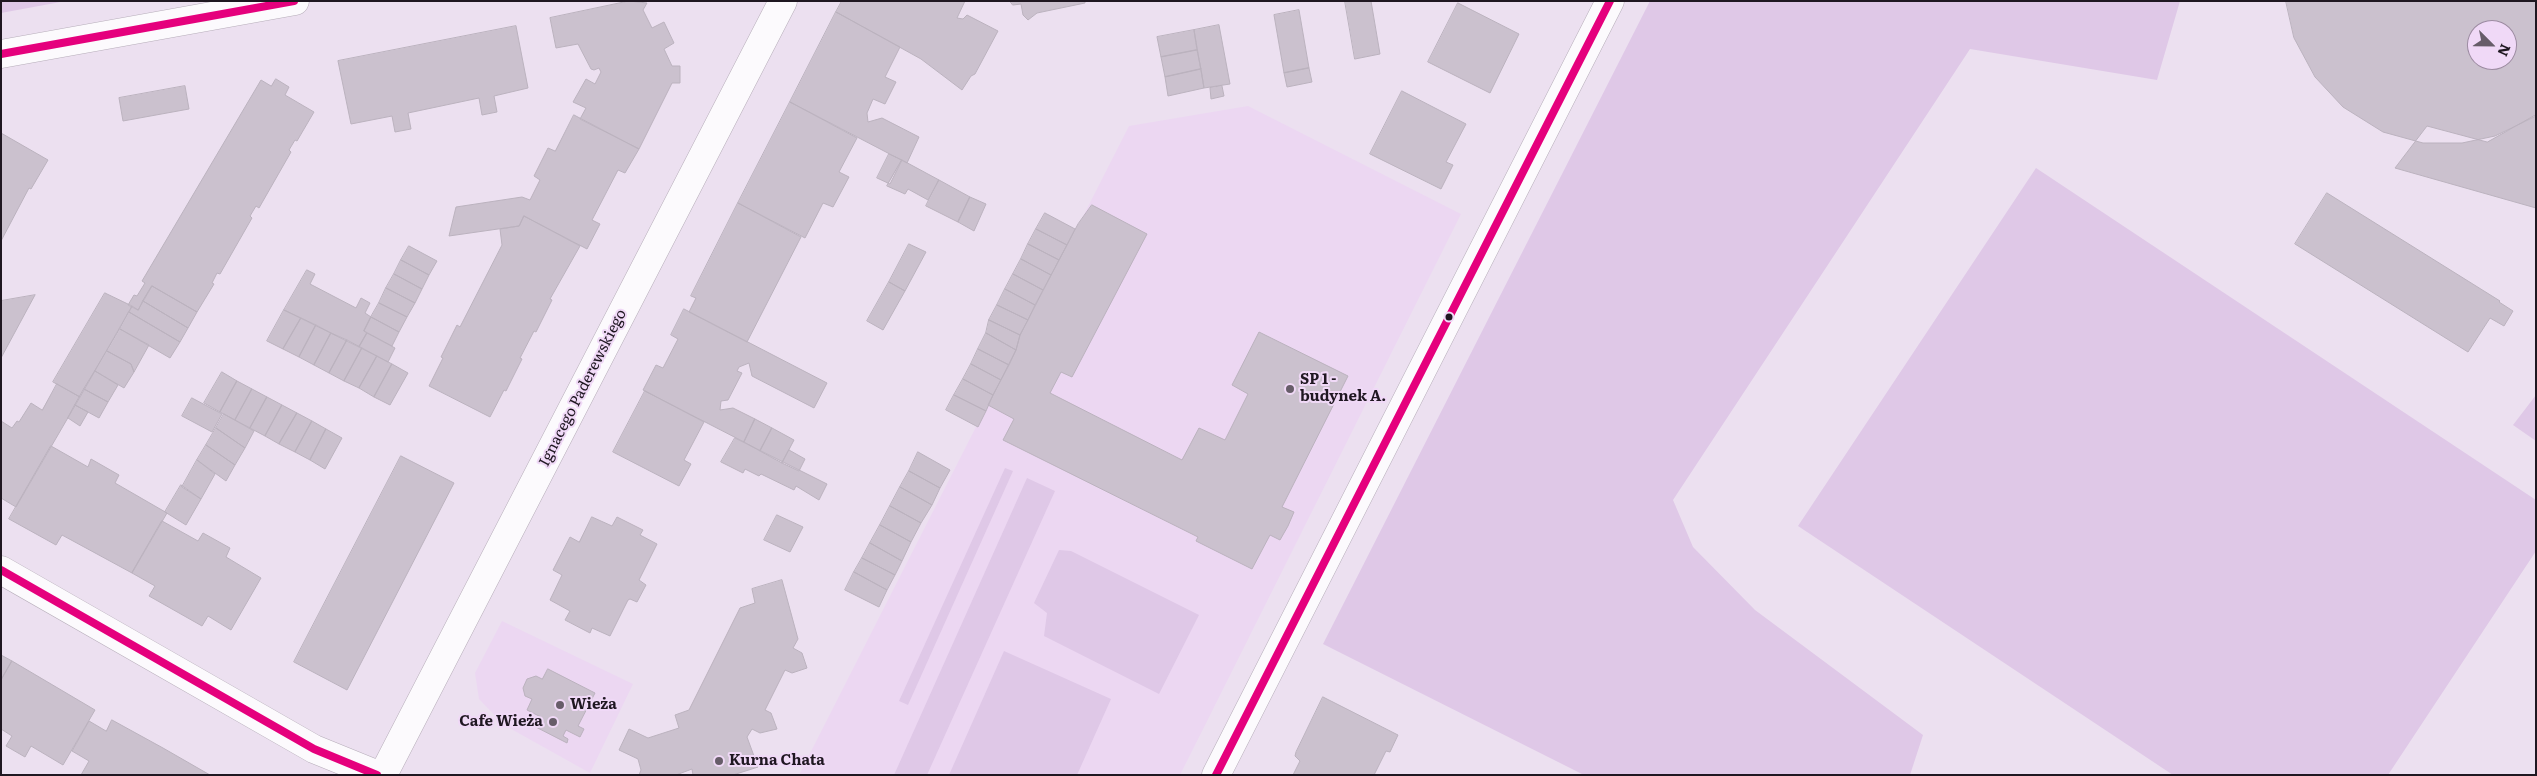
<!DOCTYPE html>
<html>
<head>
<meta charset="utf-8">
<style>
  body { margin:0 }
  #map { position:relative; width:2537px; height:776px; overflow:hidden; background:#ece0f0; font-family:Literata,serif }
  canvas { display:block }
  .frame { position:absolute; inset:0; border:2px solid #1f1721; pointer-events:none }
  .north { position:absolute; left:2467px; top:20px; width:50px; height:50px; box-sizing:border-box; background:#f0d9f7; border:1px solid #9c8ba1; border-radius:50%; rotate:113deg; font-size:14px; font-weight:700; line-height:20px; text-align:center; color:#1f1721 }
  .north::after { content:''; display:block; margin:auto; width:18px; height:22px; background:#675d69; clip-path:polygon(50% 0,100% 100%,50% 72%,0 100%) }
</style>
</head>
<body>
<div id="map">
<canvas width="2537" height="776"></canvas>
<div class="frame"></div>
<div class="north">N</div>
</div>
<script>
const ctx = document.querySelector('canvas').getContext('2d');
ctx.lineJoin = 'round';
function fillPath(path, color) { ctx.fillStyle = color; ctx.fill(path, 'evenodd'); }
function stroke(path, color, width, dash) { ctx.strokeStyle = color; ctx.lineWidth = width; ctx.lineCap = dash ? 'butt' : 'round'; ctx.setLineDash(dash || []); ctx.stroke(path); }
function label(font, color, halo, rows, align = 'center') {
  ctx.font = font + ' Literata,serif'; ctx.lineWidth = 4; ctx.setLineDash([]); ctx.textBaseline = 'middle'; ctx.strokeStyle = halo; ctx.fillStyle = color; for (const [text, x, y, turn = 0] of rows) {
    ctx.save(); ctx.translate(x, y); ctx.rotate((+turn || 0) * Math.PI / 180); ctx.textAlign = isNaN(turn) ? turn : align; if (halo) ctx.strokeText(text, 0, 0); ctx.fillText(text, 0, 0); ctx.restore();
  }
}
const built = new Path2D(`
  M1248,106L1461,214L1180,775H799L1129,126Z
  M502,621L633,684L590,773L504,725L479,699L475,673Z`);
const green = new Path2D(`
  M1,1H66L1,13Z
  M1650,1H2180L2157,80L1970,49L1673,500L1693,547L1755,610L1923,735L1910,775H1584L1323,644Z
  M2036,168L2536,500V551L2388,775H2173L1798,526Z
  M2536,395V441L2513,425Z
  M1005,468L1013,471L908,705L899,701Z
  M1027,478L1055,491L927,775H894Z
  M1059,550L1071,551L1199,615L1159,694L1044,636L1047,613L1034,603Z
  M1004,651L1111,699L1077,775H949Z`);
const building = new Path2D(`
  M629,1L647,3L643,10L652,28L664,22L674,43L664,49L672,66H680V83H672L639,149L580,119L586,108L573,102L586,79L595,84L601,72L599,68L594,70L591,69L578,44L556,48L550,18Z
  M842,1H965L957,18L963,19L967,15L998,31L975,74L971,76L962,90L921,59L836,12Z
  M1010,1H1085V3L1037,13L1028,20L1023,15L1021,4L1013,5Z
  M1345,1H1371L1380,54L1355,59Z
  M2286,1H2536V116L2495,136L2462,143H2423L2383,132L2343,107L2315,77L2294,38ZM2477,30H2507V60H2477Z
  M1458,3L1519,34L1490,93L1428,62Z
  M1299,10L1309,68L1284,73L1274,15Z
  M836,12L900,47L885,77L896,82L885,104L873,99L867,113L868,122L882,118L919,137L907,163L790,102Z
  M1219,25L1230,84L1204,88L1194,30Z
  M516,26L528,88L494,96L497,112L482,115L479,98L408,113L411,129L395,132L392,116L351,124L338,61Z
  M1194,30L1197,50L1161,57L1157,37Z
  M1197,50L1201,69L1165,77L1161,57Z
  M1309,68L1312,82L1287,87L1284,73Z
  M1201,69L1204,88L1168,96L1165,77Z
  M276,79L289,87L285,95L314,112L297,141L295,140L289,150L291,152L259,208L256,206L250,216L252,218L220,274L217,273L212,283L214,284L197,312L152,286L138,310L128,305L134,295L137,296L145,283L142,281L261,80L271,86Z
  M185,86L189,109L123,121L119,98Z
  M1222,86L1224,96L1211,99L1210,88Z
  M1402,91L1466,124L1446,162L1453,165L1441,189L1370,154Z
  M790,102L857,138L839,172L849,177L833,207L823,203L805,238L738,203Z
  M574,115L639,149L625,173L618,170L592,220L600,224L587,249L524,216L519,226L449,236L456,207L522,197L530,200L540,180L534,176L548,148L555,151Z
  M2536,115V208L2395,168L2427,126L2487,142Z
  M1,133L48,160L31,189L29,188L1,241Z
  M889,154L902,160L890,184L877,178Z
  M902,160L939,180L928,200L908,189L905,194L887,186Z
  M939,180L970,197L958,222L926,206Z
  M2327,193L2500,301L2499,302L2513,311L2504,326L2490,318L2468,352L2295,244Z
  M970,197L986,204L974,231L958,222Z
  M738,203L801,237L747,342L689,312L696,298L691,296Z
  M1092,205L1147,234L1072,377L1061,372L1050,393L1182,460L1199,428L1225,440L1248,394L1232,385L1259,332L1348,376L1282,507L1294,512L1288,526L1280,540L1270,535L1252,569L1196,541L1198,537L1003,440L1014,419L988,405L1016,350L1020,335L1059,260L1078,224Z
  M1045,213L1075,229L1067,245L1036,229Z
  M524,216L580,246L550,299L552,300L536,332L534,331L520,358L522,359L506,391L504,390L490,417L429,386L443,358L441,357L457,325L460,327L502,245L500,229L519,226Z
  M1036,229L1067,245L1059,260L1028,244Z
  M909,244L926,252L905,291L889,282Z
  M1028,244L1059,260L1051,275L1021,259Z
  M409,246L437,261L429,275L401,260Z
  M1021,259L1051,275L1043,290L1013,274Z
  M401,260L429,275L422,289L394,274Z
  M307,270L315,274L310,284L356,308L361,298L370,303L365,313L371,317L364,331L367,333L359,347L284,310Z
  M394,274L422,289L415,303L386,288Z
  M1013,274L1043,290L1035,305L1005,289Z
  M889,282L905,291L883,330L867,321Z
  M152,286L197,312L188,328L143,301Z
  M386,288L415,303L407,317L379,303Z
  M1005,289L1035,305L1028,320L997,305Z
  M105,293L132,306L80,397L53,382Z
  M35,295L1,358V301Z
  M143,301L188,328L180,342L129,312L132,306L138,310Z
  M379,303L407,317L399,332L371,317Z
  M997,305L1028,320L1020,335L989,320Z
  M684,309L827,383L814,408L752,376L749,363L739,367L737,371L742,373L728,400L721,401L720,410L733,408L755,419L744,442L643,390L656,365L663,368L678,339L671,335Z
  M284,310L301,318L283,349L267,341Z
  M129,312L180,342L170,358L120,329Z
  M371,317L399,332L392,346L364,331Z
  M301,318L316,325L299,357L283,349Z
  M989,320L1020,335L1016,350L986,333Z
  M316,325L331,333L314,365L299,357Z
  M120,329L149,345L134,372L131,364L107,351Z
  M331,333L347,340L329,373L314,365Z
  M367,333L395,348L388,362L359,347Z
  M986,333L1016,350L1009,365L978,349Z
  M347,340L362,348L344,381L329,373Z
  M362,348L377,356L359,388L344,381Z
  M978,349L1009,365L1001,380L971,364Z
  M107,351L131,364L134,372L124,388L95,371Z
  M377,356L392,364L374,397L359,388Z
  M392,364L408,373L390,405L374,397Z
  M971,364L1001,380L993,395L963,379Z
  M95,371L118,385L108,402L84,389Z
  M222,372L237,381L220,412L204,403Z
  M963,379L993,395L986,411L954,395Z
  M237,381L252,389L235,420L220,412Z
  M57,384L80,397L16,507L1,498V421L12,428L17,421L19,422L31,403L42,410Z
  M84,389L108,402L99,418L75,405Z
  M252,389L267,397L250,428L235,420Z
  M645,391L704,422L684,460L691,464L679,486L613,452Z
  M954,395L986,411L978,427L946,410Z
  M267,397L282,405L265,436L250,428Z
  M192,398L222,414L212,432L182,416Z
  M75,405L88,412L80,426L68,418Z
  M282,405L297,413L279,444L265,436Z
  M297,413L312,421L295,452L279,444Z
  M224,414L254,431L245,448L216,428Z
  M755,419L772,428L760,451L744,442Z
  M312,421L326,429L310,460L295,452Z
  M216,428L245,448L235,465L206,445Z
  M772,428L794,440L782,463L760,451Z
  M326,429L342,438L325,469L310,460Z
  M735,438L827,484L819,500L796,486L794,490L761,474L759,476L745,469L743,473L721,462Z
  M206,445L235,465L226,481L197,460Z
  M51,446L88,467L91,459L119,475L115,483L167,513L132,573L62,535L56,545L9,519Z
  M789,450L805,459L799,471L782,463Z
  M918,452L950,470L940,488L909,471Z
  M401,456L454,483L347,690L294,662Z
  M197,460L215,474L201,499L182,487Z
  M909,471L940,488L932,505L900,487Z
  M181,485L201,499L186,525L165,512Z
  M900,487L932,505L921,523L890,506Z
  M890,506L921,523L911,542L880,525Z
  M777,515L803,527L790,552L764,540Z
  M592,517L612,526L617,517L643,530L640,535L657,544L639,580L646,585L637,602L630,599L628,600L610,636L592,628L590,633L565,620L570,611L550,600L562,575L553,570L570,537L579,542Z
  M162,521L198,541L203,533L230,548L226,557L261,578L231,630L208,616L202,626L149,596L155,586L132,573Z
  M880,525L911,542L902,561L870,543Z
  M870,543L902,561L895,575L862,558Z
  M862,558L895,575L887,590L854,572Z
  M854,572L887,590L879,607L845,590Z
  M782,580L798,639L793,648L802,653L807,668L792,673L785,670L765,710L771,713L777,729L760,733L752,729L747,737L758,767L733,775H693L692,769L676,775H639L641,770L638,759L619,750L629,729L648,738L679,728L675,715L689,710L740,608L755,603L752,589Z
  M1,655L12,661L1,680Z
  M12,661L95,710L63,765L31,746L25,757L6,746L12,736L1,729V680Z
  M548,669L595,693L578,726L584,729L580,737L566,730L563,736L568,739L567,743L530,724L532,720L538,723L541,717L527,710L532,699L525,696L523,688L527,679L536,676L542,679Z
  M1323,697L1398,735L1390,752L1386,751L1374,775H1293L1300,761L1295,756L1296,752Z
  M112,720L163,748L210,775H81L89,761L72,751L89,721L106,731Z`);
const minor = new Path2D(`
  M1,54L295,1
  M1,570L314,749L378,775
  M383,775L783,1
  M1216,775L1610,1`);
const bus1 = new Path2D(`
  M1,54L294,1
  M1,570L314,749L377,775
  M1216,775L1610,1`);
const markers = [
  [1449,317,4.5,"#1f1721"],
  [1290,389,5,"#675d69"],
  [560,705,5,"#675d69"],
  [553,722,5,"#675d69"],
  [719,761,5,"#675d69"]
];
const poiNames = [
  ["SP 1 -",1300,380],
  ["budynek A.",1300,397],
  ["Wieża",570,705],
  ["Cafe Wieża",543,722,"right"],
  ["Kurna Chata",729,761]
];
const streetNames = [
  ["Ignacego Paderewskiego",583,388,-63]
];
fillPath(built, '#ecd7f2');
fillPath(green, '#dfc8e7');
fillPath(building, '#cbc1ce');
stroke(building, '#bbb2be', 1);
stroke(minor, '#b6adb9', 29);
stroke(minor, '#fcfafd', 28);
stroke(bus1, '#e5007d', 8);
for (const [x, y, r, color] of markers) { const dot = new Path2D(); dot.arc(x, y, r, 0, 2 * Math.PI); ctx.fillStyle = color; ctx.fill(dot); stroke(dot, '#f0d9f7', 2); }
label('bold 15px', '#1f1721', '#f0d9f7', poiNames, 'left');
label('15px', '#1f1721', '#f0d9f7', streetNames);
</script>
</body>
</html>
